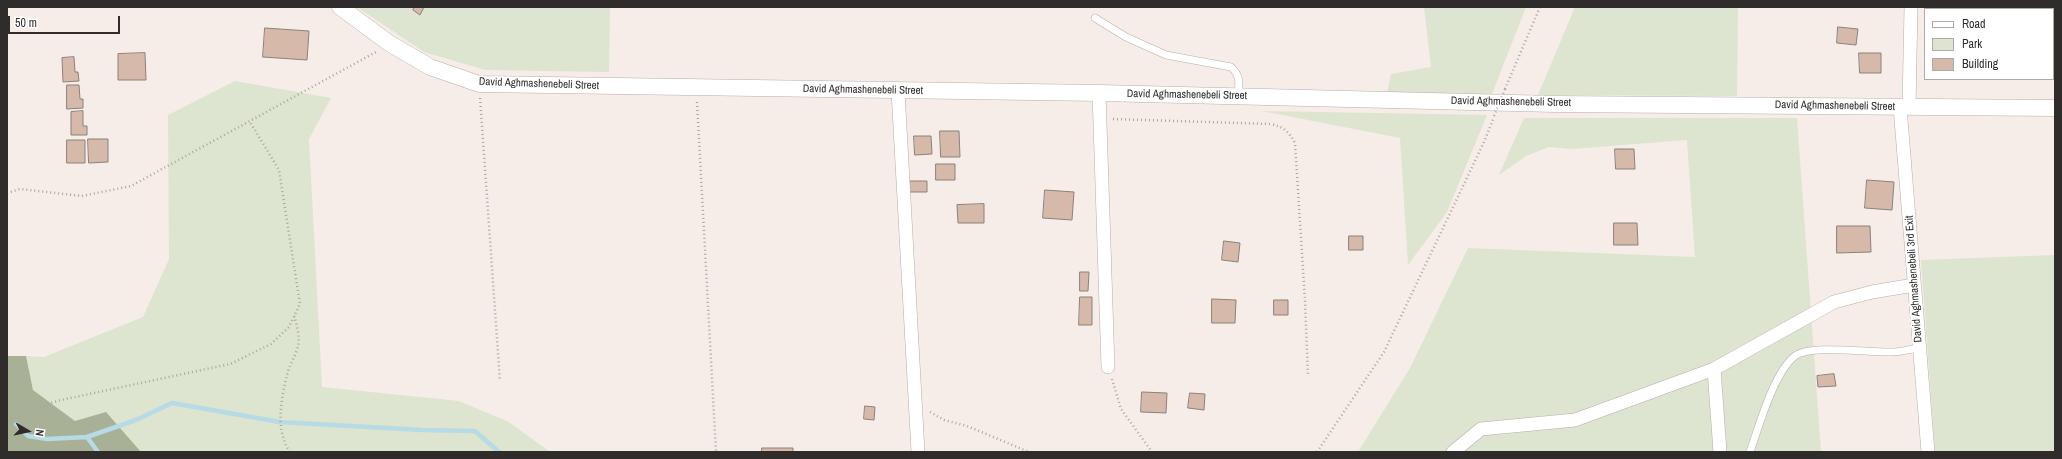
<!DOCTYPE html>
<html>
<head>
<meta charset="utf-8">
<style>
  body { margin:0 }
  #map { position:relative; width:2062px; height:459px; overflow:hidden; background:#f6ede8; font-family:"Archivo Narrow",sans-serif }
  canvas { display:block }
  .frame { position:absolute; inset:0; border:8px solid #302c2b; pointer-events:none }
  .legend { position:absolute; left:1924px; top:8px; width:130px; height:72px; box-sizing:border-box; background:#fff; border:1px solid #acabaa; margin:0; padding:5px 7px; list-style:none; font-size:12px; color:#302c2b }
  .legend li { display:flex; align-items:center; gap:8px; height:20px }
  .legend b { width:20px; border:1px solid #acabaa }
  .north { position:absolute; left:8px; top:411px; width:40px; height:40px; -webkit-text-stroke:3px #fff; paint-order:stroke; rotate:99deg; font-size:11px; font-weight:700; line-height:16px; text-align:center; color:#302c2b }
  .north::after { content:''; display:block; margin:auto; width:14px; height:18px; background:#302c2b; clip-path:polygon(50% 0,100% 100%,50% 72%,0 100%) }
  .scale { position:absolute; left:8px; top:16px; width:112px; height:18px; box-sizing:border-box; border:2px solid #302c2b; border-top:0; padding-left:5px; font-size:12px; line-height:14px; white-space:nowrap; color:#302c2b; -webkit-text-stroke:3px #fff; paint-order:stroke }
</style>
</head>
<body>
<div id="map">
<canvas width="2062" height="459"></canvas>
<div class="frame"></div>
<ul class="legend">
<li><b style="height:5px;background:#fff"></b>Road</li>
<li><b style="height:11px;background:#dde4cf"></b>Park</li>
<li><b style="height:11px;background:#d7b9a9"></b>Building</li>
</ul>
<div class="north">N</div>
<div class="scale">50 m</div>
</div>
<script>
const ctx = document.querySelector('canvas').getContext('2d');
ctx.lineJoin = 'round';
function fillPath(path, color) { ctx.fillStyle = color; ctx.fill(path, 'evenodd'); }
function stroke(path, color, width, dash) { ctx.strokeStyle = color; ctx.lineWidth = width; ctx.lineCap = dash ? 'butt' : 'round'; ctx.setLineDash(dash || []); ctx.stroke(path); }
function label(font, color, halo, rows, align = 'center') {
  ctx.font = font + ' "Archivo Narrow",sans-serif'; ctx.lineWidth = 3.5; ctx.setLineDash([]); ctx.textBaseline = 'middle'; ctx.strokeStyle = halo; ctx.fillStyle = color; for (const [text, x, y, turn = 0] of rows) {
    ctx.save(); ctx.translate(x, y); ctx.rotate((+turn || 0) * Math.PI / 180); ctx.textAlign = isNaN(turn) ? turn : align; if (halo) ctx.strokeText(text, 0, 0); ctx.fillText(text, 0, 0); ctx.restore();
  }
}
const green = new Path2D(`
  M357,7H610L609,72L485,70L424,52Z
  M1424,7H1526L1492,94L1387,93L1391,74L1431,67Z
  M1575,7H1738L1737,96L1538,95Z
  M235,81L331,98L309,139L322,387L459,401L509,422L550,452H141L75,421L33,390L26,356L44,357L143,317L169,259L168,115Z
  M1262,111L1487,115L1447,212L1408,265L1400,138Z
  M1524,118H1797L1821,452H1358L1410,368L1468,248L1695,257L1687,140L1572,149L1549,147L1526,156L1499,175Z
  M2055,255V452H1935L1921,260Z`);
const forest = new Path2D(`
  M7,356H26L33,390L75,421L106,412L141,452H7Z`);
const stream = new Path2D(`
  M16,424L28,436L47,439L87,437L98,452
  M87,437L136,420L172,403L280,422L422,430L475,431L499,452`);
const building = new Path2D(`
  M415,7H424L420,15L413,10Z
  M1838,27L1858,29L1856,45L1837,43Z
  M265,28L309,31L307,60L263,57Z
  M145,53L146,80H118V54Z
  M1859,53H1881V73H1860Z
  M74,57L75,72H78L79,81L63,82L62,58Z
  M67,85H79L80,99H83V108L67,109Z
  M83,111V126H87V135H71V112Z
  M940,131H959L960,157H941Z
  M914,136H931L932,154L915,155Z
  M88,139H108V162L89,163Z
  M67,140H85V163H67Z
  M1615,149H1634L1635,169H1616Z
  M936,164H955V180H936Z
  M1867,180L1894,182L1892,210L1865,208Z
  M907,181H927V192H907Z
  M1045,190L1074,192L1072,220L1043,218Z
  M984,204V223H958L957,205Z
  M1614,223H1637L1638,245H1614Z
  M1837,226H1870L1871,252L1837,253Z
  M1349,236H1363V250H1349Z
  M1224,241L1240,243L1238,262L1222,260Z
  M1080,272H1089L1088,291H1080Z
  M1080,297H1092V325H1079Z
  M1212,299L1236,300L1235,323H1212Z
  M1274,300H1288V315H1274Z
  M1834,374L1836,386L1818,387L1817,376Z
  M1142,392L1167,393L1166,413L1141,412Z
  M1190,393L1205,394L1204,410L1188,408Z
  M865,406L875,407L874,420L864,419Z
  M762,448H793V452H762Z`);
const path = new Path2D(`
  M1505,89L1540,7
  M480,98L500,381
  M697,102L716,452
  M1113,119L1271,124C1284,127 1289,132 1295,143L1305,301L1308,376
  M7,193L20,189L82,196L131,186L376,52
  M1112,379L1121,409L1152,452
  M930,412L944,420L967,426L1029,452
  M7,421L37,407L61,400L230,364L271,344L289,327L300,304L279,170L250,122
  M290,452C275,431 281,399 287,375C289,365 296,356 298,346C300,337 297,325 294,316
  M1317,452L1384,352L1484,142L1494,117`);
const service = new Path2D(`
  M1095,18L1126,37L1166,55L1231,67C1241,76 1239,84 1238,96
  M1750,452C1759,426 1774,372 1795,356C1811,344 1870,353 1892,352C1901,352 1910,349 1919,348`);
const minor = new Path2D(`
  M898,91L918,452
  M1099,93L1108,367
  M1900,107L1928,452
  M1909,107L1911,7
  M1714,369L1720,452
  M1453,452L1481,429L1575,420L1714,369L1834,302L1872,292L1914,285`);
const tertiary = new Path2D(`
  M340,7L389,43L430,67L479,84L1099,93L1555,104L2055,108`);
const pathBridge = new Path2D(`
  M1494,116L1505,89`);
const streetNames = [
  ["David Aghmashenebeli Street",539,84,2],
  ["David Aghmashenebeli Street",863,90,1],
  ["David Aghmashenebeli Street",1187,95,1],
  ["David Aghmashenebeli Street",1511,102,1],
  ["David Aghmashenebeli Street",1835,106,1],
  ["David Aghmashenebeli 3rd Exit",1914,279,-94]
];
fillPath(green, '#dde4cf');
fillPath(forest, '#a8b195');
stroke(stream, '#b6dbe6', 4.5);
fillPath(building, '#d7b9a9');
stroke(building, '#89817d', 1);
stroke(service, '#b7aeaa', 8);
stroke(minor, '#b7aeaa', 14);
stroke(tertiary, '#b7aeaa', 17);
stroke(path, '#aca5a2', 2.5, [1, 3]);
stroke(service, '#fff', 7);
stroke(minor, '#fff', 13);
stroke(tertiary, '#fff', 16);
stroke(pathBridge, '#aca5a2', 2.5, [1, 3]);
label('11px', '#302c2b', '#fff', streetNames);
</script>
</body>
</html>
